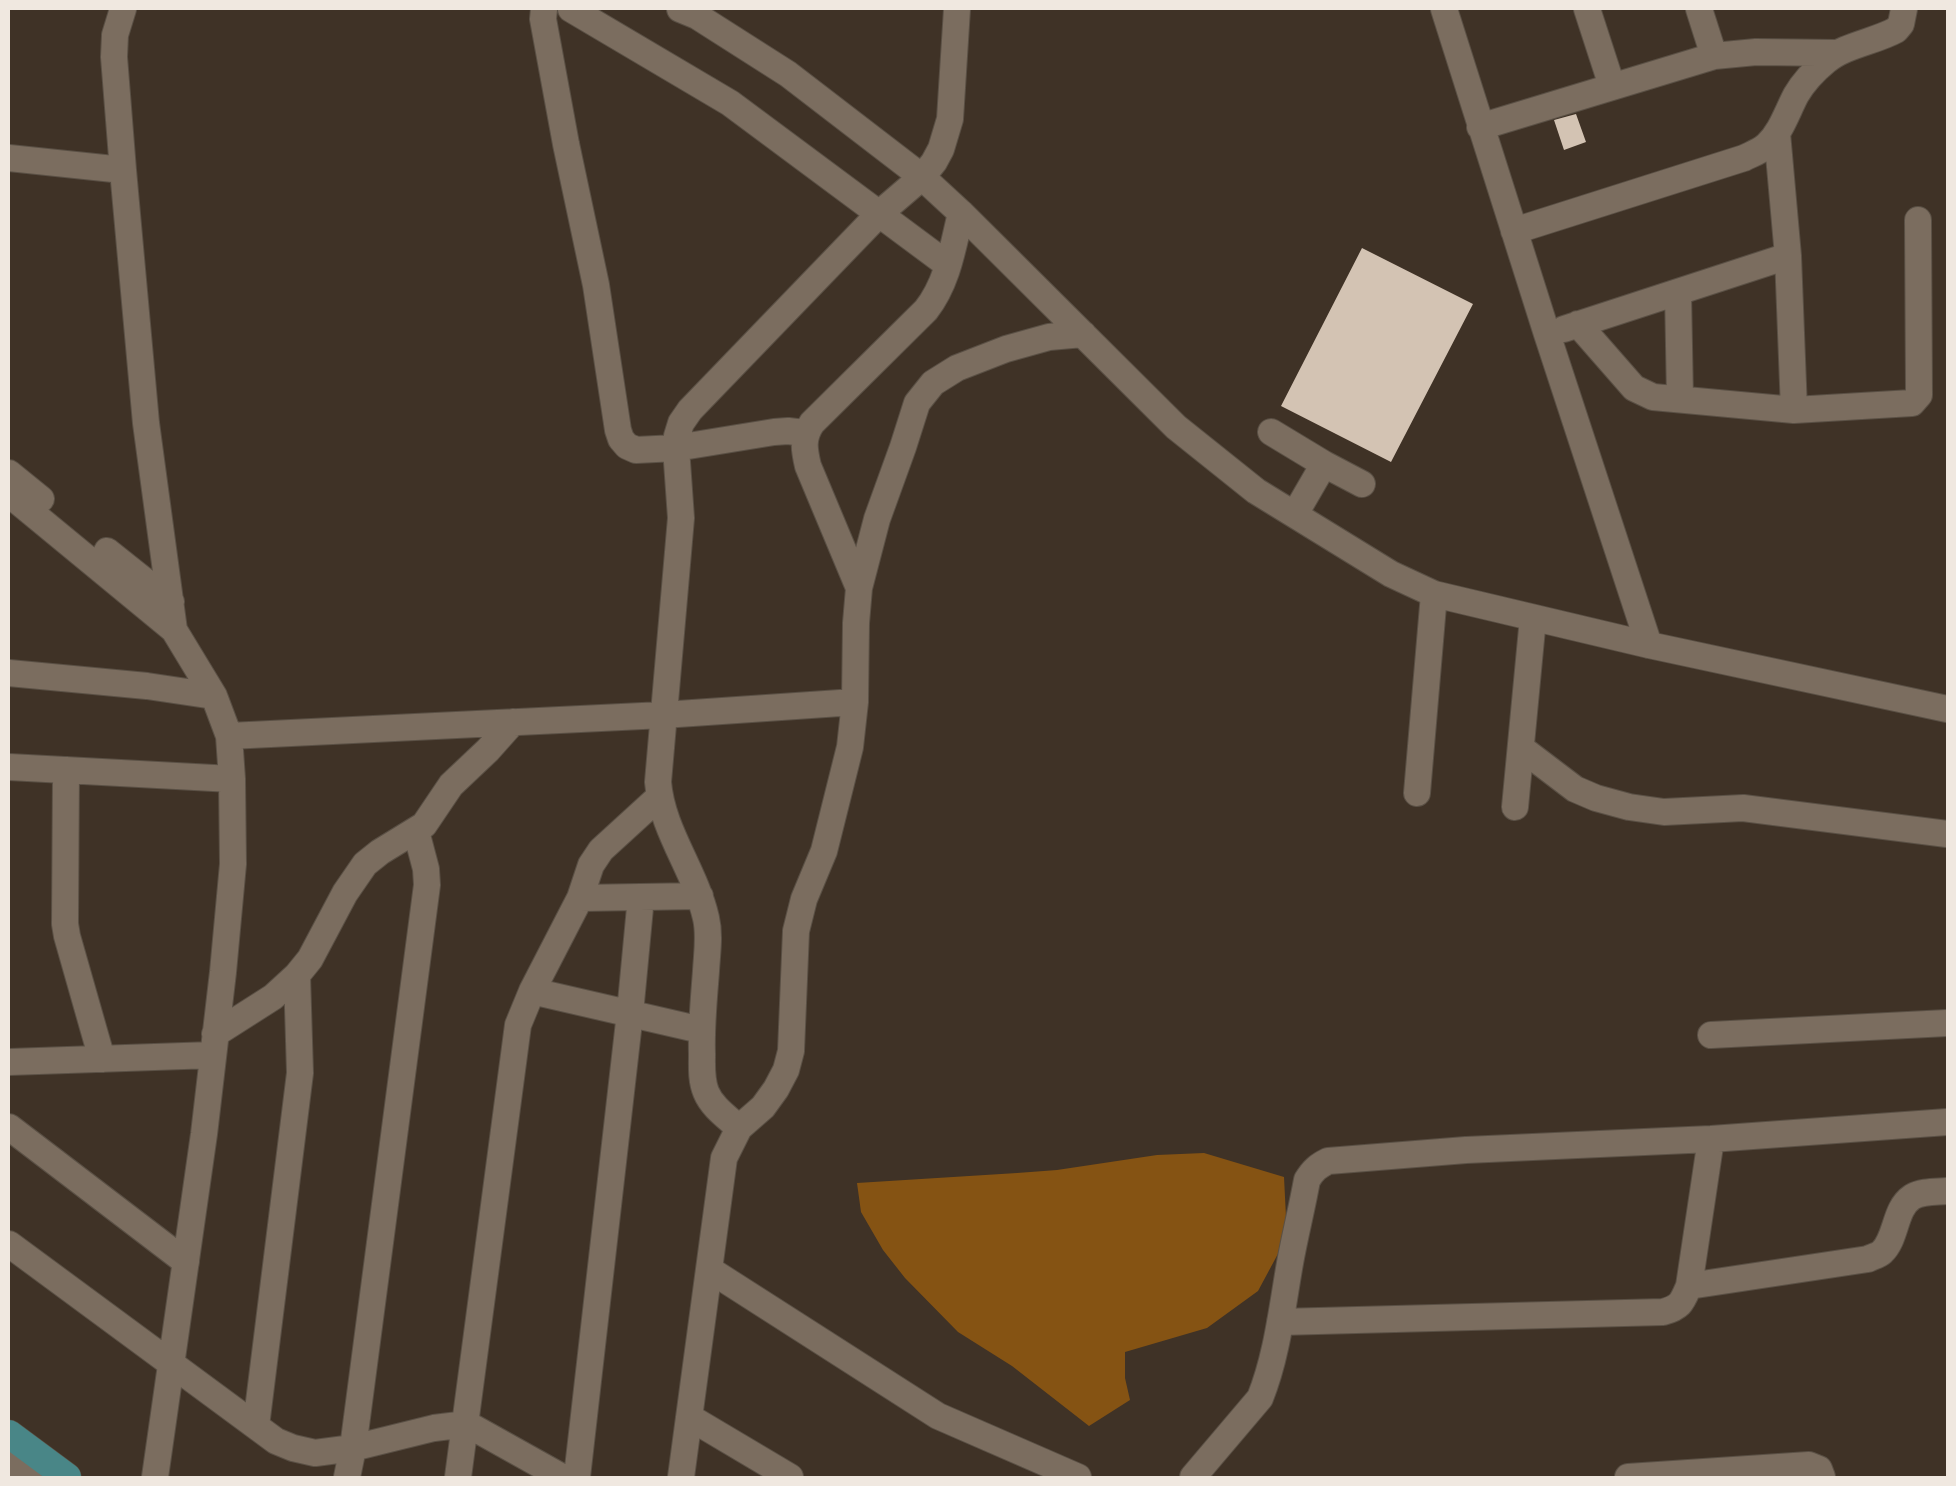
<!DOCTYPE html>
<html>
<head>
<meta charset="utf-8">
<style>
  body { margin:0 }
  #map { position:relative; width:1956px; height:1486px; overflow:hidden; background:#3f3226; font-family:"Noto Sans",sans-serif }
  canvas { display:block }
  .frame { position:absolute; inset:0; border:10px solid #f0e8e0; pointer-events:none }
</style>
</head>
<body>
<div id="map">
<canvas width="1956" height="1486"></canvas>
<div class="frame"></div>
</div>
<script>
const ctx = document.querySelector('canvas').getContext('2d');
ctx.lineJoin = 'round';
function fillPath(path, color) { ctx.fillStyle = color; ctx.fill(path, 'evenodd'); }
function stroke(path, color, width, dash) { ctx.strokeStyle = color; ctx.lineWidth = width; ctx.lineCap = dash ? 'butt' : 'round'; ctx.setLineDash(dash || []); ctx.stroke(path); }
const water = new Path2D(`
  M1204,1153L1284,1177L1287,1237L1258,1291L1207,1328L1125,1352V1378L1130,1400L1089,1426L1012,1366L958,1332L905,1278L883,1250L861,1212L857,1183L1017,1173L1057,1170L1157,1155Z`);
const building = new Path2D(`
  M1576,114L1586,142L1564,150L1554,120Z
  M1362,248L1473,304L1391,462L1281,406Z`);
const minor = new Path2D(`
  M123,9L115,35L114,57L123,170L146,423L174,630
  M544,9L543,19L566,144L596,285L618,430L621,439L627,446L636,450L676,448L774,432L788,431L805,433
  M571,9L730,103L948,265
  M680,9L697,16L788,74L922,177L961,213L1176,427L1256,491L1391,574L1434,594L1649,645L1947,709
  M1444,9L1547,334L1649,645
  M1587,9L1612,86
  M1699,9L1714,56
  M1480,127L1714,56L1756,52L1838,53
  M1777,133L1788,256L1794,410
  M9,158L123,170
  M1514,231L1744,158C1752,154 1761,151 1767,145C1781,132 1787,112 1796,95C1803,83 1815,70 1826,61C1845,45 1874,42 1896,30L1901,24L1904,9
  M1678,292L1680,399
  M1578,324L1634,388L1653,397L1794,410L1912,403L1919,395L1918,220
  M1564,329L1788,256
  M1271,432L1324,464L1295,514
  M1324,464L1362,484
  M9,473L41,499
  M9,494L174,630L214,696L229,736L232,779L233,864L223,972L204,1134L155,1477
  M107,551L171,602
  M859,588L808,466C804,449 802,438 812,423L926,310C948,282 953,246 961,213
  M9,673L147,686L214,696
  M229,736L663,715L855,702
  M1521,748L1575,789L1596,798L1629,807L1664,812L1743,808L1947,834
  M9,767L232,779
  M66,770L65,924L67,936L102,1059
  M1417,793L1434,594
  M1515,807L1533,618
  M580,898L700,896
  M532,991L701,1030
  M215,1034L273,997L297,975L310,959L345,893L365,864L380,852L424,825L451,785L488,750L513,722
  M1711,1035L1947,1023
  M9,1062L213,1055
  M9,1127L186,1262
  M739,1128C727,1117 712,1107 706,1092C701,1080 702,1067 702,1054C701,1026 704,998 706,971C707,953 710,935 706,918C695,870 662,831 658,782L681,518L676,448L677,436L681,423L690,410L880,213L922,177L934,162L941,149L950,119L957,9
  M9,1244L276,1441L293,1448L315,1453L353,1448L434,1428L467,1424L562,1477
  M710,1270L938,1416L1078,1477
  M1689,1286L1868,1259C1872,1257 1879,1255 1882,1252C1897,1238 1894,1209 1912,1197C1922,1191 1936,1192 1947,1191
  M1280,1322L1663,1312C1681,1307 1682,1302 1689,1286L1711,1139
  M689,1417L790,1477
  M256,1426L300,1073L297,975
  M9,1462L29,1477
  M347,1477L353,1448L427,885L426,869L416,831
  M458,1477L518,1025L532,991L580,898L591,865L601,850L659,797
  M577,1477L630,1013L641,897
  M681,1477L724,1158L739,1128L763,1107L776,1089L786,1070L791,1051L796,931L804,899L824,851L850,747L855,702L856,623L859,588L877,519L903,447L917,403L933,383L957,368L1006,349L1049,337L1083,334
  M1193,1477L1260,1398C1277,1356 1282,1308 1290,1263C1295,1235 1302,1208 1307,1180C1313,1170 1318,1166 1328,1161L1466,1150L1711,1139L1947,1122
  M1628,1477L1809,1465L1819,1469L1822,1477`);
const major = new Path2D(`
  M9,1434L67,1477`);
fillPath(water, '#855313');
fillPath(building, '#d3c3b3');
stroke(minor, '#5a5045', 28);
stroke(major, '#5a5045', 29);
stroke(minor, '#7b6d5f', 26);
stroke(major, '#498687', 28);
</script>
</body>
</html>
